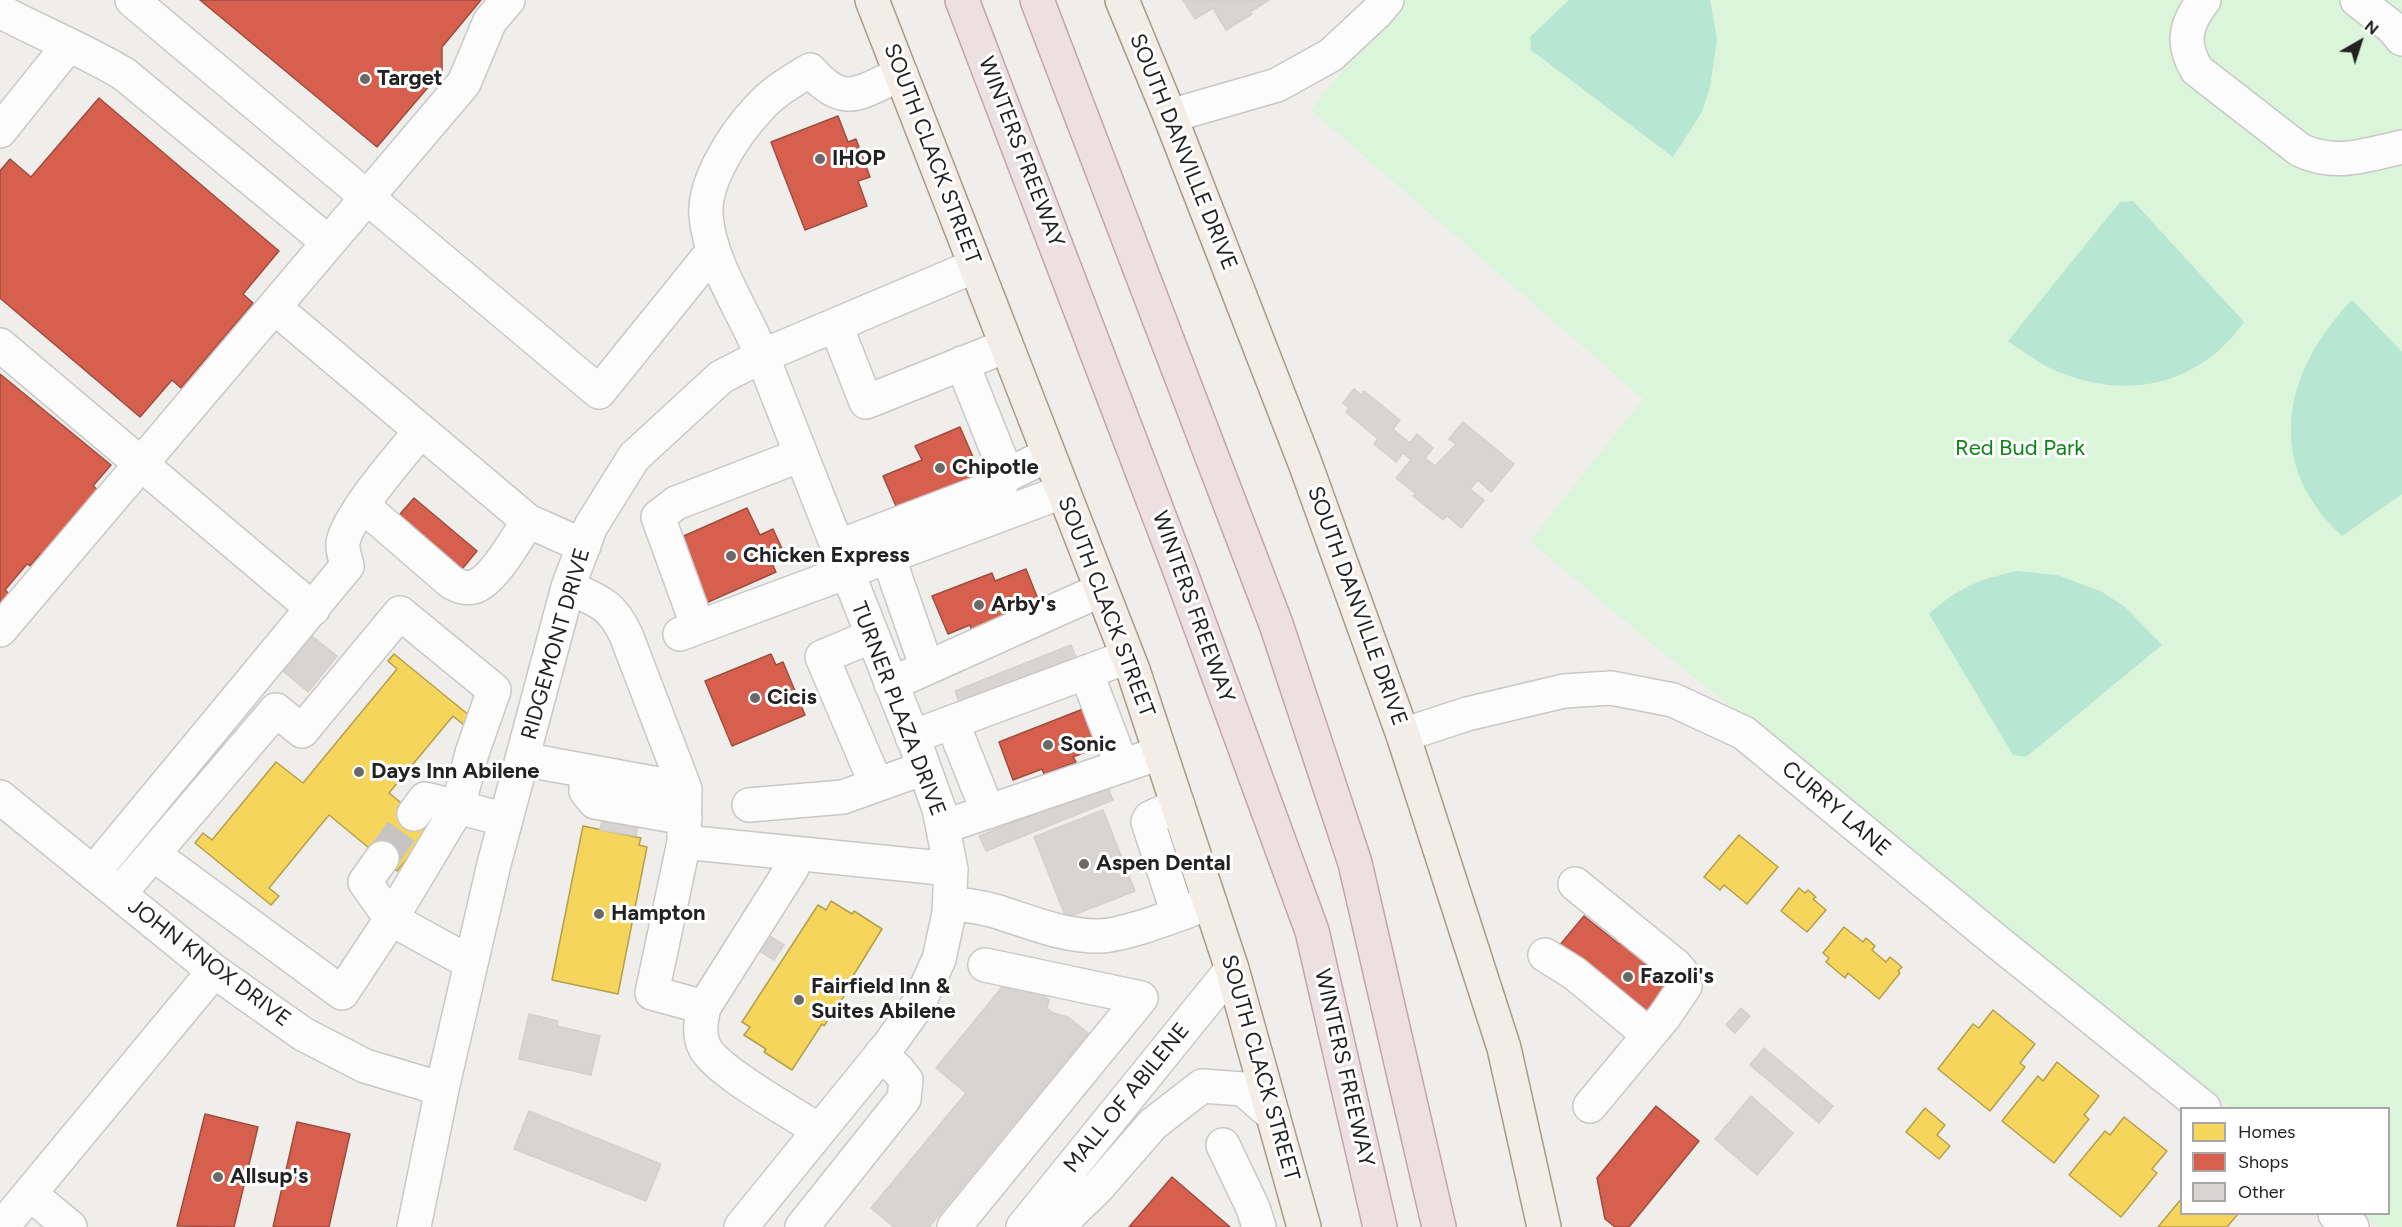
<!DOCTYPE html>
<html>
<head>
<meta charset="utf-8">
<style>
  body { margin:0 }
  #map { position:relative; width:2402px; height:1227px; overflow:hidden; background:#f0eeeb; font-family:Figtree,sans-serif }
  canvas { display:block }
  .legend { position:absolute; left:2180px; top:1107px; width:210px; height:108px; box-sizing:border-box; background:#fff; border:2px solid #a7a7a7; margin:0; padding:8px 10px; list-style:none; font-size:18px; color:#222 }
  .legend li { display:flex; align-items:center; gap:12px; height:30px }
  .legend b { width:30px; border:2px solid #a7a7a7 }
  .north { position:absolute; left:2330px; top:12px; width:60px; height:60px; -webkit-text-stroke:4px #fff; paint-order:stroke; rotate:39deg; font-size:16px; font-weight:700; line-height:24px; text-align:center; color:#222 }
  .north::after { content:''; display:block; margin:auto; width:21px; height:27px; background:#222; clip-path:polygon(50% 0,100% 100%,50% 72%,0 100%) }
</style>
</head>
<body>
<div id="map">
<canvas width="2402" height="1227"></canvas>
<ul class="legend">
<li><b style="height:16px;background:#f6d55c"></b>Homes</li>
<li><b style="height:16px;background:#d6604d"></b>Shops</li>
<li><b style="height:16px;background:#d7d4d2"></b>Other</li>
</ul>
<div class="north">N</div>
</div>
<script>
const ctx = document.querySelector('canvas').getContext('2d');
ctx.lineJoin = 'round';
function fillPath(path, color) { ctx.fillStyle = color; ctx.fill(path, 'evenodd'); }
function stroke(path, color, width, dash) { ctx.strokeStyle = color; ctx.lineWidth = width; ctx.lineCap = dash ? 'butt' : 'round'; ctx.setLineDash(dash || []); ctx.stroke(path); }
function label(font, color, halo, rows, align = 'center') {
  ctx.font = font + ' Figtree,sans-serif'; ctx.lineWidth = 6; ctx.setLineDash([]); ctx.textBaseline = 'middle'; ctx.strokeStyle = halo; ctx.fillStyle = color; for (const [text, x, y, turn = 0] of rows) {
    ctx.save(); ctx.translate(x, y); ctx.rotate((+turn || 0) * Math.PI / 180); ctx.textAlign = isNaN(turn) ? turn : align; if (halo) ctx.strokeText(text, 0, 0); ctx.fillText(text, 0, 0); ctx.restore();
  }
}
const park = new Path2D(`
  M1399,0H2402V1227H2377L2360,1214H2388V1108H2230L1645,638L1530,541L1643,399L1311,110Z`);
const pitch = new Path2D(`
  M1569,0H1710L1717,39L1710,87L1702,112L1673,157L1531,50L1530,37Z
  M2133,201L2244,322C2200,384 2130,401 2059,372C2041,365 2024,352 2008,341L2120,202Z
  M2352,300L2402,352V494L2342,536C2263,463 2283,372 2352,300Z
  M2017,571L2057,575L2102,592L2125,607L2162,645L2026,757L2013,755L1929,614C1960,586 1978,580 2017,571Z`);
const homes = new Path2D(`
  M394,654L470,716L464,725L453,716L389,793L432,828L397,871L329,815L269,888L279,896L271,905L195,843L203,833L212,840L276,762L303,783L397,669L388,661Z
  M583,826L641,838L639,845L647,847L618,994L552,980Z
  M1739,835L1778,867L1747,904L1724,885L1720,890L1704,877Z
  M1799,888L1805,893L1808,890L1816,897L1813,899L1826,910L1807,932L1781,911Z
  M831,901L852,914L854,911L882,929L853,976L856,978L824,1026L822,1024L792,1070L764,1052L766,1049L744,1035L750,1027L742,1022L818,905L826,910Z
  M1844,927L1863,942L1866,938L1875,946L1872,950L1886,962L1890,957L1902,967L1898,971L1900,973L1879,999L1848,973L1845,978L1826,962L1829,958L1823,953Z
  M1993,1010L2035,1044L2020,1063L2025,1067L1990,1111L1938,1069L1973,1024L1979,1028Z
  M2057,1062L2099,1096L2084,1115L2089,1119L2054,1163L2002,1121L2038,1076L2043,1081Z
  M1925,1108L1945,1125L1937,1135L1950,1146L1939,1159L1906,1132Z
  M2124,1117L2167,1151L2152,1169L2157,1173L2121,1217L2069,1175L2105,1131L2110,1135Z
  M2182,1198V1214H2238L2227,1227H2158Z`);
const shops = new Path2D(`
  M200,0H481L442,47V71L377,147Z
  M99,98L279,251L243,294L253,303L181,388L172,380L140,417L0,298V171L10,159L31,177Z
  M838,116L848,142L856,139L870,177L858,181L867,206L805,230L771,142Z
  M0,374L111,465L93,486L101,492L46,558L40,554L30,566L27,564L5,590L13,597L0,613Z
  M960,427L986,487L899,513L883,476L922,460L915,446Z
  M414,498L477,551L458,574L394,521Z
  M747,508L760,535L773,529L784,553L770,559L776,572L706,603L677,539Z
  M1026,569L1038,599L1007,611L1010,616L972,631L970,625L948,634L932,596L992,573L995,581Z
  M771,654L776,665L783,662L805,715L732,746L705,681Z
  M1083,709L1098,747L1073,757L1076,762L1044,774L1042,769L1013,780L999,742Z
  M1584,916L1619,944L1626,937L1650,958L1645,964L1675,989L1645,1017L1559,946Z
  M1656,1106L1699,1141L1629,1227H1615L1605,1219L1597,1178Z
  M205,1114L258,1127L234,1227L177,1226Z
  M297,1122L350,1134L329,1227H273Z
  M1172,1177L1230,1227H1129Z`);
const building = new Path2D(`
  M1183,0H1269L1250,12L1252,14L1226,30L1213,8L1195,19Z
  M1354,389L1361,395L1364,391L1400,420L1393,429L1410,443L1417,434L1433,448L1425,458L1435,466L1456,444L1449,439L1463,422L1514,464L1491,492L1478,480L1470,489L1484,500L1461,528L1447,516L1443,520L1413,496L1416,494L1396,478L1411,460L1403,453L1396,462L1374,444L1378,439L1346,412L1349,408L1343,403Z
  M312,636L337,656L308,692L283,671Z
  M1071,645L1077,660L961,706L955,691Z
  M609,783L644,791L636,836L600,830Z
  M1107,785L1113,800L986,851L979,836Z
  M1103,810L1135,891L1066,918L1034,837Z
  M768,935L784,945L774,960L758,950Z
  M1007,981L1030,985L1049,1000L1047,1008L1053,1013L1068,1017L1088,1033L929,1227H894L871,1208L966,1093L936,1068Z
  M1741,1008L1750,1016L1735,1033L1726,1025Z
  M529,1014L558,1021L557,1026L600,1036L591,1075L519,1059Z
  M1764,1048L1833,1106L1819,1123L1750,1065Z
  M1751,1096L1793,1133L1757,1175L1715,1139Z
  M529,1111L661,1164L646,1201L514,1149Z`);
const minorTunnel = new Path2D(`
  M382,858L414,814`);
const minor = new Path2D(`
  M132,0L599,392L713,251
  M2204,0C2185,24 2181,44 2197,70L2300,150C2336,167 2366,155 2402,147
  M2357,0L2393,28L2402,39
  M0,11C41,33 84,50 124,74L328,242
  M1170,116L1277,85L1331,55L1377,12L1387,0
  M0,131L68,46
  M274,307L528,521L584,546
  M836,326L866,402L1006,346
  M0,345L313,609
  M962,363L1007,475L1048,455
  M362,505L451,582C459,587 470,590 478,585C495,577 518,537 528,521
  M837,547L1000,485L1007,475
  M888,556L927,668
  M568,587C598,601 611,603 626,635L685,789L684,842L951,869
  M698,627L658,517L676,503L801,455
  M0,630L464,83L490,21L508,0
  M680,634L1062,492
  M872,636L822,657L876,784
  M1086,672L1122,766
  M891,684L1101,590
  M952,722L988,812
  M1403,735L1467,714L1564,691L1611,688L1673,700L1744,733L1995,940L2204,1108
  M912,737L1127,657
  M522,759L685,789
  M587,771L586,791L595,802L685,818
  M0,797L214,971L303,1034L365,1066L442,1089
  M749,805L843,797L924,768
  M1178,805L1150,818L1148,822L1178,914
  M943,827L1160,753
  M684,842L652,993L704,1007C701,1021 698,1035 705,1048C719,1073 792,1112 818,1130
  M153,854L342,993L391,919L458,807L425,799L414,814
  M382,858L365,882L391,919L471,963
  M93,873L347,566C346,560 342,550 343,543C347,516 402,454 421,431
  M1575,884L1675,965L1681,972L1685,986L1664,1017L1590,1106
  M119,894L276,710L302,731L400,613L494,690L472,753L458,807L506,820
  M950,903C965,905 981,907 995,911C1030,922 1062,936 1099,936C1128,935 1181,913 1210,903
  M1545,955L1574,973L1649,1035
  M704,1007L792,868V853
  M1223,1145L1253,1208L1259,1227
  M30,1194L70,1227
  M2335,1214L2352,1227
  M2,1227L214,971
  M414,1227L442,1089L494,864L568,587L591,526L634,457L721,377L762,356L975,266
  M741,1227L889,1045L919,1003L939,959L949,913L951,869L939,809L917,748C866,618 815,488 763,358C745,313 710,264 706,216C703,181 736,132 759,108C773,92 792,81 810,70C845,110 859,92 901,74
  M802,1227L904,1099L906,1080L898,1070L881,1054
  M954,1227L1141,998L985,965
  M1023,1227L1232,969
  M1057,1227L1099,1186L1153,1124L1202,1086L1243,1089L1273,1115`);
const major = new Path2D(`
  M872,0L1133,670L1232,969L1304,1227
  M1122,0L1170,116L1305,463L1403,735L1504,1048L1544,1227`);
const highway = new Path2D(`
  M962,0L1179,568L1312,931L1380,1227
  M1037,0L1276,624L1355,863L1439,1227`);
const markers = [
  [365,79,6,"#6a6968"],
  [820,159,6,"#6a6968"],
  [940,468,6,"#6a6968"],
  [731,556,6,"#6a6968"],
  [979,605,6,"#6a6968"],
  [755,698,6,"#6a6968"],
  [1048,745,6,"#6a6968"],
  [359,772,6,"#6a6968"],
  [1084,864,6,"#6a6968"],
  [599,914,6,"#6a6968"],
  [1628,977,6,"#6a6968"],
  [799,1000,6,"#6a6968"],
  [218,1177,6,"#6a6968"]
];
const poiNames = [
  ["Target",377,79],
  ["IHOP",832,159],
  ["Chipotle",952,468],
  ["Chicken Express",743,556],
  ["Arby's",991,605],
  ["Cicis",767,698],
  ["Sonic",1060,745],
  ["Days Inn Abilene",371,772],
  ["Aspen Dental",1096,864],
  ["Hampton",611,914],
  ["Fazoli's",1640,977],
  ["Fairfield Inn &",811,987],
  ["Suites Abilene",811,1012],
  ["Allsup's",230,1177]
];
const streetNames = [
  ["WINTERS FREEWAY",1021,152,69],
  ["SOUTH DANVILLE DRIVE",1183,152,68],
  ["SOUTH CLACK STREET",932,154,69],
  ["SOUTH DANVILLE DRIVE",1357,606,70],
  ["SOUTH CLACK STREET",1106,607,69],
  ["WINTERS FREEWAY",1193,607,70],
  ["RIDGEMONT DRIVE",556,644,-74],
  ["TURNER PLAZA DRIVE",898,709,69],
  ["CURRY LANE",1836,809,40],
  ["JOHN KNOX DRIVE",209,963,37],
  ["SOUTH CLACK STREET",1260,1068,74],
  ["WINTERS FREEWAY",1344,1068,77],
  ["MALL OF ABILENE",1127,1098,-51]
];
const parkNames = [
  ["Red Bud Park",2020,449]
];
fillPath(park, '#daf5da');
fillPath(pitch, '#b7e6d2');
fillPath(homes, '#f6d55c');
stroke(homes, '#b69f4b', 1.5);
fillPath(shops, '#d6604d');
stroke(shops, '#a04d40', 1.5);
fillPath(building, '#d7d4d2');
stroke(building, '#d3d0cc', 1.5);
stroke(minorTunnel, '#c7c5c3', 33, [33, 16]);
stroke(minor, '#c9c8c7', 36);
stroke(major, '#a79c86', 36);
stroke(highway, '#c5a2ac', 36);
stroke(minor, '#fdfcfc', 33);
stroke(major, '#f3ede7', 33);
stroke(highway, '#ece0e2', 33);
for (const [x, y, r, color] of markers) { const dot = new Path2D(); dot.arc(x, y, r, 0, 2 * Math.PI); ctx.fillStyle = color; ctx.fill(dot); stroke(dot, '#fff', 2); }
label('bold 22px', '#222', '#fff', poiNames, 'left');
label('22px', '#222', '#fff', streetNames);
label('22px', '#0c8416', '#fff', parkNames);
</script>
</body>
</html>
